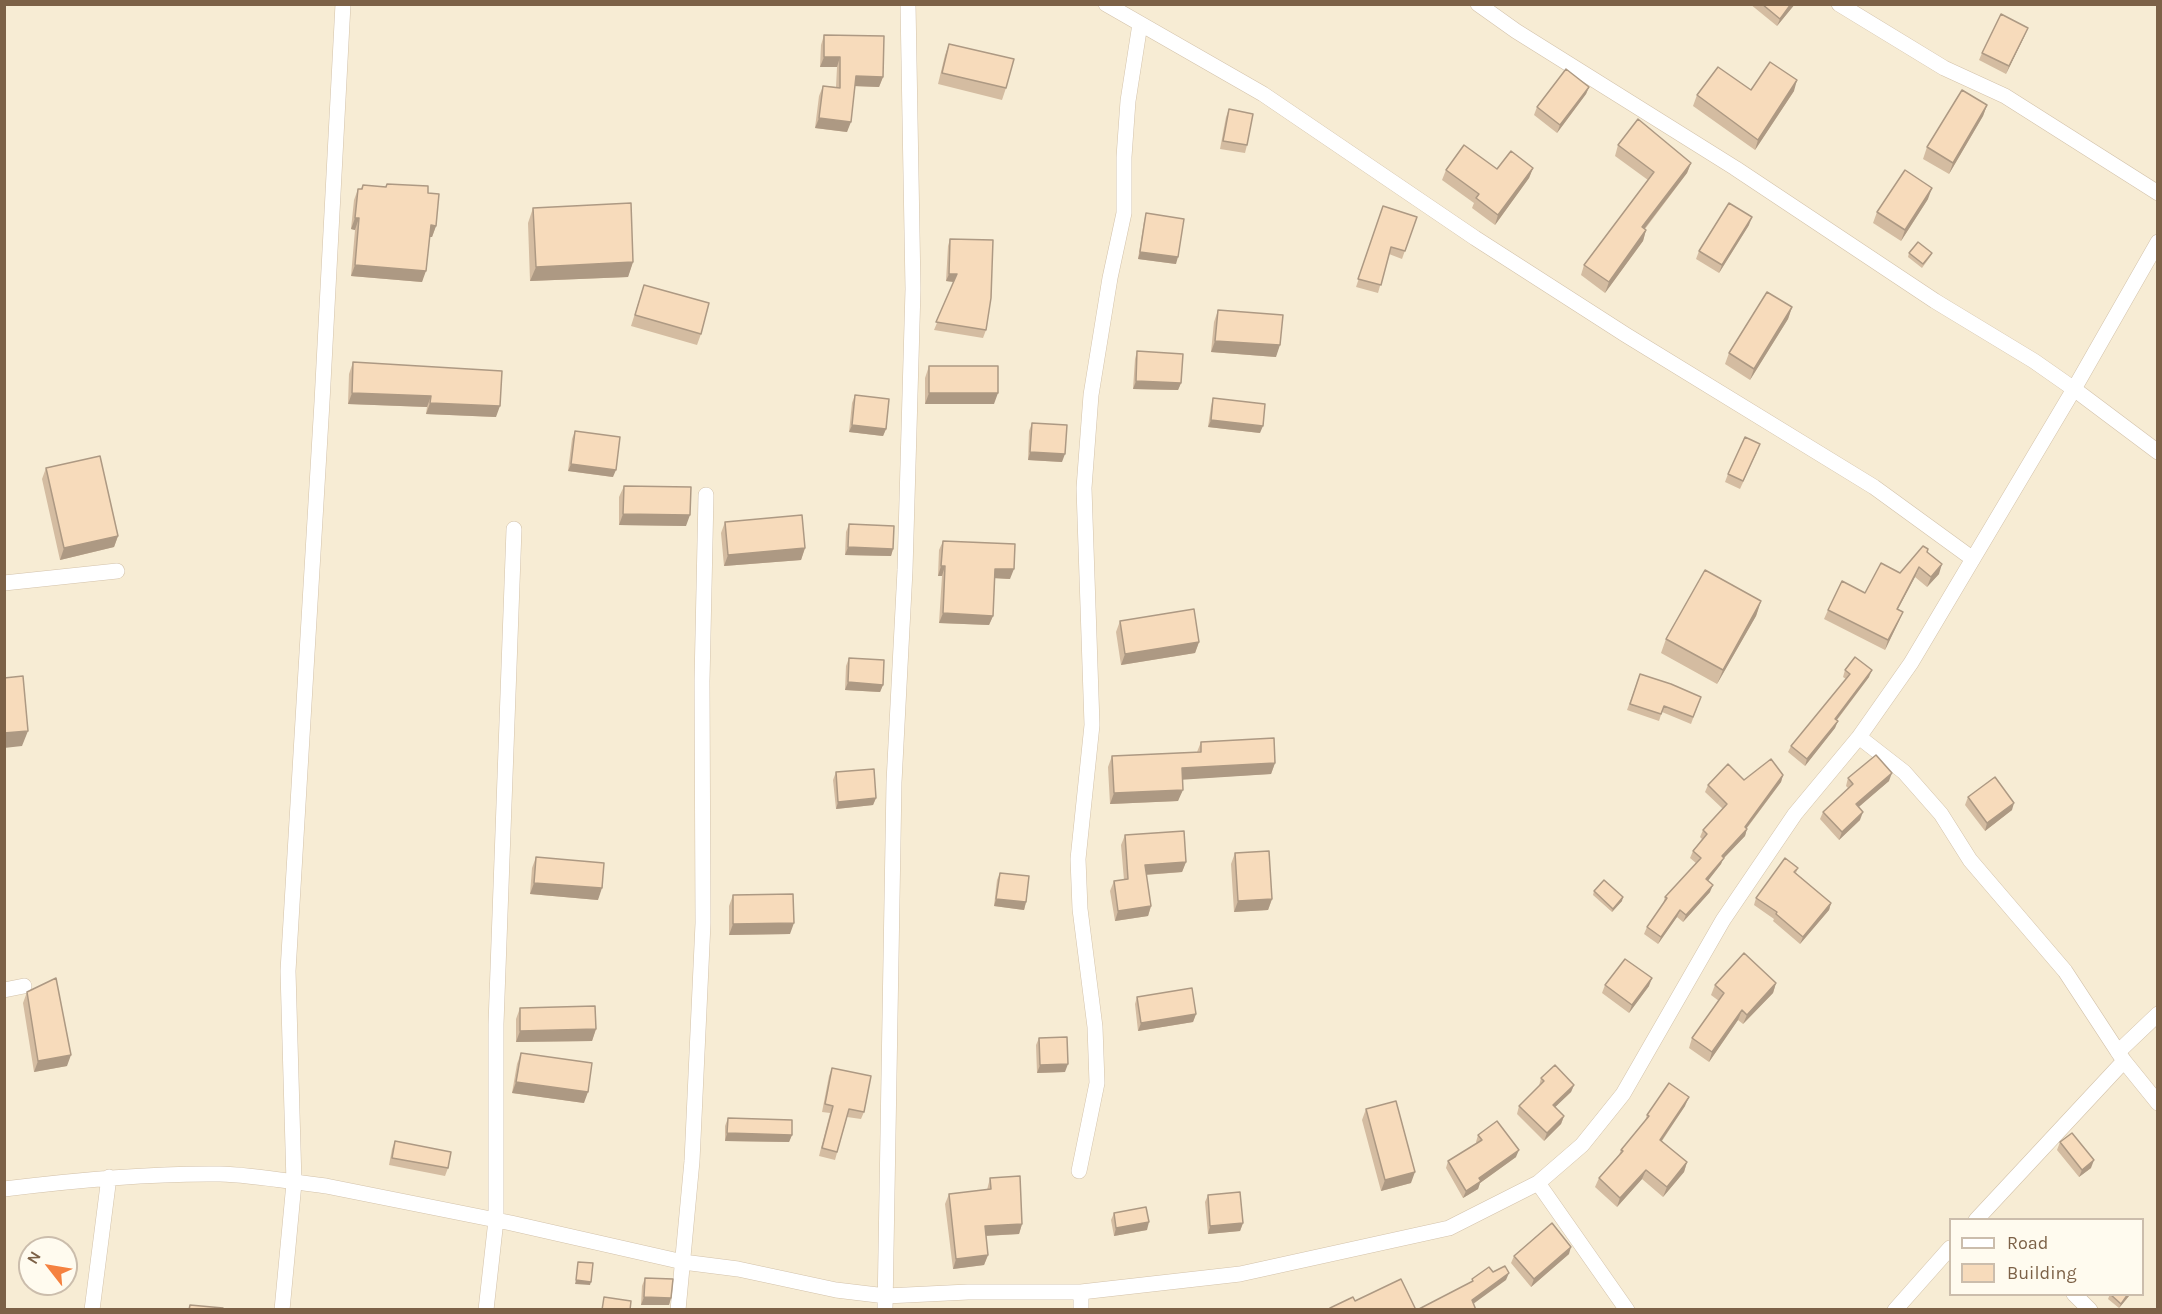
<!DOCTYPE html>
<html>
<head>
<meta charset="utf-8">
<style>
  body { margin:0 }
  #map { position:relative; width:2162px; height:1314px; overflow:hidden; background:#fff9e7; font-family:Karla,sans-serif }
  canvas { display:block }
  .frame { position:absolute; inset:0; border:6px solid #7c6147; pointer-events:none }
  .legend { position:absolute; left:1949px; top:1218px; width:195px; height:78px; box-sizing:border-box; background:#fffbef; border:2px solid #cbbdac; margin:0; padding:8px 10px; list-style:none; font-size:18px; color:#7c6147 }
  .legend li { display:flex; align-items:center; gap:12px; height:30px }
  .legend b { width:30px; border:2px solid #cbbdac }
  .north { position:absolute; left:18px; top:1236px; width:60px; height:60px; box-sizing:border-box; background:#fffbef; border:2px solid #cbbdac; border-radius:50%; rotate:301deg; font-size:16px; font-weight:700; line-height:24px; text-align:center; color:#7c6147 }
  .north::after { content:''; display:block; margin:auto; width:21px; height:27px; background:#f5813f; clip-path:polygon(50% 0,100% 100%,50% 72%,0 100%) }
</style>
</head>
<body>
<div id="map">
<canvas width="2162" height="1314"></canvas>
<div class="frame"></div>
<ul class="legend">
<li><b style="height:8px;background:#fff"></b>Road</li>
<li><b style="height:16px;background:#f7dbbb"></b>Building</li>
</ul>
<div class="north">N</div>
</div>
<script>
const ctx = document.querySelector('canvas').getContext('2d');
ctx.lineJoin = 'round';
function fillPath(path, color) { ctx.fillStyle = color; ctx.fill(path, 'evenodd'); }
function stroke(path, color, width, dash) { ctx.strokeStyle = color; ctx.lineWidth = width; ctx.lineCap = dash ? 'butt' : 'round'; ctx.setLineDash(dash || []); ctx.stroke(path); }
const residential = new Path2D(`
  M5,5H2157V1309L5,1310ZM1950,1220H2142V1294H1950ZM30,1248H66V1284H30Z`);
const minor = new Path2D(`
  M1106,4L1263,94L1475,238L1626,335L1874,487L1973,559
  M1478,4L1516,31L1735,168L1935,301L2034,361L2074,389L2158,452
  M1839,4L1944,68L2005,96L2158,193
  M4,583L117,571
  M1859,737L1904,772L1941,814L1970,860L2065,971L2124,1061L2158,1103
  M4,990L24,986
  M2118,1052L2158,1014
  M1079,1171L1097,1083L1095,1027L1080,909L1078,859L1092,725L1084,488L1091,395L1110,278L1124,213V157L1128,101L1140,24
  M1538,1183L1627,1310
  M4,1189C76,1180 148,1173 220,1174C255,1175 291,1182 326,1186L511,1223L683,1262L738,1269L836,1290L886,1296L968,1292H1081L1240,1274L1449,1228L1538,1183L1582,1145L1623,1094L1723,920L1795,814L1859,737L1911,663L2074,389L2158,242
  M1976,1220L2124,1061
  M1081,1292V1310
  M2074,1294L2090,1310
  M92,1310L109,1177
  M282,1310L294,1183L288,971L322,402L343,4
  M486,1310L496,1220V1024L514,529
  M678,1310L692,1161L703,923L702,681L706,495
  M885,1310L894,782L905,570L913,289L908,4
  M1895,1310L1950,1248`);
const wall = new Path2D(`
  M1750,4H1795L1777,26Z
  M824,35L883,77L879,87L855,86L847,132L815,128L819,96L823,86L836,87L837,67H820L821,45Z
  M2025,35L2006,74L1979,60L1982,53Z
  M949,44L1006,88L1002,100L938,84L945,55Z
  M1589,87L1586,94L1557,133L1534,115L1537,107Z
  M1751,90L1794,91L1755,150L1693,106L1697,95Z
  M1987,105L1983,116L1949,174L1923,159L1927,147Z
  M1229,109L1247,145L1245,153L1220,149L1226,117Z
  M1618,145L1691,163L1687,173L1645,229L1646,230L1643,241L1605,293L1581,275L1584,265L1648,180L1615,156Z
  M1533,168L1529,178L1495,225L1472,208L1474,203L1442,180L1446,170Z
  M387,184L428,193L436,226L432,237H430L422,282L351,276L355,230L351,229L354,200L358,189H361L363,185L386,187Z
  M1928,199L1901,241L1873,223L1877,212Z
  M1383,206L1417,217L1402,259L1389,254L1378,293L1356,287Z
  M533,208L633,262L628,277L530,281L528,223Z
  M1146,213L1176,264L1138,259L1144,221Z
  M1749,225L1719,273L1696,259L1699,251Z
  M950,239L986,330L983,338L934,330L954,282L946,281L948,246Z
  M1909,253H1932L1930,257L1922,268L1908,257Z
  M644,285L701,334L697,345L631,326Z
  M1792,307L1788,319L1750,380L1725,364L1729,353Z
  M1218,310L1276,357L1211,352L1214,322Z
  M1137,351L1181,383L1178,390L1133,389L1135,359Z
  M353,362L496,417L426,414L427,407L348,404L349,374Z
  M929,366L994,404H925V378Z
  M855,395L886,429L883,436L849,432L852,403Z
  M1213,398L1260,433L1208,427L1211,406Z
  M1032,423L1062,462L1028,460L1029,431Z
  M575,431L613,477L568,471L572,439Z
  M1757,452L1740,489L1725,482L1728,474Z
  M46,468L118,536L114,547L60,560L42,479Z
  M624,486L686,526L619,525V497Z
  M725,522L805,548L801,560L724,566L721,533Z
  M849,524L893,549L891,556L845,555L846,532Z
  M943,541L1010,579L995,578L993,616L989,625L939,623L942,576H938L939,550Z
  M1927,552L1939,574L1927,587L1915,577L1898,609L1903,612L1899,621L1885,650L1824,619L1828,610L1865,593L1900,573Z
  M1761,601L1756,616L1717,684L1661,653L1666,639Z
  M1120,621L1199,642L1195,653L1121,665L1116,632Z
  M849,658L883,685L880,692L845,690L846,666Z
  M1845,670L1869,677L1837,720L1835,728L1805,766L1788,752L1791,746L1846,679L1843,677Z
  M1640,674L1701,697L1691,724L1662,712L1659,721L1627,710Z
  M1201,742L1275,763L1271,774L1182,779L1178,801L1110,804L1108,767L1112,756L1197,752Z
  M836,772L876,798L873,805L836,809L833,780Z
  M1783,775L1781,782L1747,828L1745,836L1723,859L1721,864L1708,880L1710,892L1683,922L1677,917L1658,944L1644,934L1647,927L1663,904L1665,897L1696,863L1690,858L1693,851L1702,839L1700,837L1703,830L1723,809L1705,792L1708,785L1744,780Z
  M1848,778L1889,781L1858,807L1860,820L1839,840L1820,819L1823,812L1848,788L1846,786Z
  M1968,797L2012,810L1985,831L1965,805Z
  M1125,835L1186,862L1182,872L1146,875L1151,906L1148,916L1115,921L1110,891L1114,881L1124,880L1121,845Z
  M1235,853L1272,899L1268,910L1234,912L1231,864Z
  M536,857L598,900L530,894L532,868Z
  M1798,868L1796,873L1831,903L1829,910L1800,944L1773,921L1774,919L1754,905L1756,898Z
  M1000,873L1026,902L1024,910L994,906L997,880Z
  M1594,891L1622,901L1612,912L1593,895Z
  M733,895L790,934L729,935V906Z
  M1776,983L1773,993L1743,1024L1738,1020L1709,1062L1689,1048L1692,1038L1719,1001L1711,995L1715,985Z
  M1605,985L1649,986L1629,1013L1602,993Z
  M27,992L67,1066L34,1072L23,1003Z
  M1137,997L1196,1014L1193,1022L1138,1031L1135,1004Z
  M520,1008L596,1029L592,1041L516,1042V1019Z
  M1039,1038L1065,1072L1037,1073L1036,1045Z
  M521,1053L584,1103L512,1093L517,1064Z
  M832,1068L864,1112L861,1119L847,1117L835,1160L819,1156L830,1113L822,1112L829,1076Z
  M1541,1078L1574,1085L1571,1092L1555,1107L1564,1116L1561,1124L1544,1141L1517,1114L1519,1106L1539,1086Z
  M1685,1106L1662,1141L1687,1162L1684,1172L1663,1197L1642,1179L1617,1207L1595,1187L1599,1178L1619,1155L1621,1150L1645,1121L1647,1115Z
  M1366,1109L1411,1183L1381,1191L1362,1120Z
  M728,1118L792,1135L789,1142L725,1141V1126Z
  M1478,1135L1516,1157L1480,1183L1478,1189L1463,1198L1446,1168L1448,1161L1477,1144L1476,1142Z
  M395,1141L448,1168L445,1176L389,1165L392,1149Z
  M2060,1142L2091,1168L2079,1177L2057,1150Z
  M990,1178L1022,1224L1019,1234L986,1236L988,1255L984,1265L953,1269L945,1204L949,1194L987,1190Z
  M1208,1195L1243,1223L1240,1231L1208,1234L1205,1202Z
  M1114,1213L1147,1230L1114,1236L1111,1220Z
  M1569,1254L1531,1287L1511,1263L1514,1256Z
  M645,1278L671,1298L669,1305H641L642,1286Z
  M2110,1294L2129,1296L2119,1308L2108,1299Z`);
const shadedWall = new Path2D(`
  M1791,4H1795L1777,26L1780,19Z
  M2028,28L2025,35L2006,74L2009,66Z
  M824,57H840L837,67H820Z
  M856,76L883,77L879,87L853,86Z
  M1797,80L1794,91L1755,150L1758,140Z
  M1589,87L1586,94L1557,133L1560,125Z
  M1987,105L1983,116L1949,174L1953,163Z
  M819,118L851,122L847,132L815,128Z
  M1691,163L1687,173L1638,237L1642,227Z
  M1533,168L1529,178L1495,225L1498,215Z
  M1932,188L1928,199L1901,241L1905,230Z
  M1752,217L1749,225L1719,273L1722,265Z
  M355,218H359L355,230L351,229Z
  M431,225L436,226L432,237H427Z
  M1646,230L1643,241L1605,293L1609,282Z
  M1140,252L1178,257L1176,264L1138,259Z
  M633,262L628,277L530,281L536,267Z
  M355,265L426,271L422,282L351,276Z
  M949,274H957L954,282L946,281Z
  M1792,307L1788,319L1750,380L1754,369Z
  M1215,341L1280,345L1276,357L1211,352Z
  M1136,381L1181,383L1178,390L1133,389Z
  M352,393L431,396L427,407L348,404Z
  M929,393H998L994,404H925Z
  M430,403L500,406L496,417L426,414Z
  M1211,420L1263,426L1260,433L1208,427Z
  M852,425L886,429L883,436L849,432Z
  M1030,452L1065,454L1062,462L1028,460Z
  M571,464L616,470L613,477L568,471Z
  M623,514L690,515L686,526L619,525Z
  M118,536L114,547L60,560L64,548Z
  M848,547L893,549L891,556L845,555Z
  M805,548L801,560L724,566L728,555Z
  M1942,564L1939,574L1927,587L1931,577Z
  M941,566H945L942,576H938Z
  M1919,567L1915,577L1893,618L1897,609Z
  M995,569H1014L1010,579L992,578Z
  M1761,601L1756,616L1717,684L1723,670Z
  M1903,612L1899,621L1885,650L1888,640Z
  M943,613L993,616L989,625L939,623Z
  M1199,642L1195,653L1121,665L1125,654Z
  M1872,670L1869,677L1832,726L1835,719Z
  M848,682L883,685L880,692L845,690Z
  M1838,721L1835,728L1805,766L1807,759Z
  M28,731L22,746L4,748V733Z
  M1275,763L1271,774L1178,780L1182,768Z
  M1892,773L1889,781L1853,812L1856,804Z
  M1783,775L1781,782L1742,834L1745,827Z
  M1183,790L1178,801L1110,804L1114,793Z
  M876,798L873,805L836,809L838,802Z
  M2014,803L2012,810L1985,831L1987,823Z
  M1863,812L1860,820L1839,840L1842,832Z
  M1747,829L1745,836L1723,859L1721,864L1704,886L1706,879L1722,856Z
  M1186,862L1182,872L1141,875L1145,865Z
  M534,883L602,888L598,900L530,894Z
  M1713,885L1710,892L1683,922L1686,915Z
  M1623,897L1622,901L1612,912L1613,909Z
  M996,899L1026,902L1024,910L994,906Z
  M1272,899L1268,910L1234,912L1238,901Z
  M1831,903L1829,910L1800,944L1803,937Z
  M1151,906L1148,916L1115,921L1118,911Z
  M1680,910L1677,917L1658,944L1661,937Z
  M794,923L790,934L729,935L733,924Z
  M1652,978L1649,986L1629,1013L1632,1005Z
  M1776,983L1773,993L1743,1024L1747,1015Z
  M1742,1010L1738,1020L1709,1062L1712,1052Z
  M1196,1014L1193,1022L1138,1031L1141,1023Z
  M596,1029L592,1041L516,1042L520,1031Z
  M71,1055L67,1066L34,1072L38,1061Z
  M1068,1064L1065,1072L1037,1073L1040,1065Z
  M516,1082L588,1092L584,1103L512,1093Z
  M1574,1085L1571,1092L1550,1112L1553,1105Z
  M1689,1097L1685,1106L1656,1149L1660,1140Z
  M1564,1116L1561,1124L1544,1141L1547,1133Z
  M727,1133L792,1135L789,1142L725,1141Z
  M1519,1150L1516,1157L1480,1183L1478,1189L1463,1198L1466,1191L1479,1178Z
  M2094,1160L2091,1168L2079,1177L2082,1170Z
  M1687,1162L1684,1172L1663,1197L1667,1187Z
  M1646,1170L1642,1179L1617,1207L1620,1198Z
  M1415,1172L1411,1183L1381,1191L1385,1180Z
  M1149,1222L1147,1230L1114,1236L1116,1228Z
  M1243,1223L1240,1231L1208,1234L1210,1226Z
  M1022,1224L1019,1234L981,1236L985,1226Z
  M1571,1247L1569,1254L1531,1287L1534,1279Z
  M988,1255L984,1265L953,1269L956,1259Z
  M1509,1273L1506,1280L1469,1307L1472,1300Z
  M576,1280L591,1282L590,1285L575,1284Z
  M2128,1294H2130L2129,1296L2119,1308L2121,1304Z
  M644,1297L671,1298L669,1305H641Z`);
const building = new Path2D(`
  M1762,4H1791L1780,19Z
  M2001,14L2028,28L2009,66L1982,53Z
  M824,35L884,36L883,77L856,76L851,122L819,118L823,86L840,88V57H824Z
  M949,44L1014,59L1006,88L942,73Z
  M1770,62L1797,80L1758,140L1697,95L1718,67L1751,90Z
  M1566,69L1589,87L1560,125L1537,107Z
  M1962,90L1987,105L1953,163L1927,147Z
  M1229,109L1253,114L1247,145L1223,141Z
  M1638,119L1691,163L1642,227L1646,230L1609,282L1584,265L1654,172L1618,145Z
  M1464,145L1497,169L1511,151L1533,168L1498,215L1476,198L1479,194L1446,170Z
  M1905,170L1932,188L1905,230L1877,212Z
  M387,184L428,186V193L439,194L436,226L431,225L426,271L355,265L359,218H355L358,189H362L363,185L386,187Z
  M631,203L633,262L536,267L533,208Z
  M1729,203L1752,217L1722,265L1699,251Z
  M1383,206L1417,217L1405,251L1391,247L1381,285L1358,279Z
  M1146,213L1184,219L1178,257L1140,252Z
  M950,239L993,240L991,298L986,330L936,322L957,274H949Z
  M1918,242L1932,253L1923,264L1909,253Z
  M644,285L709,303L701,334L635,315Z
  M1767,292L1792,307L1754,369L1729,353Z
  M1218,310L1283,315L1280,345L1215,341Z
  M1137,351L1183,354L1181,383L1136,381Z
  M353,362L502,371L500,406L430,403L431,396L352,393Z
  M929,366H998V393H929Z
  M855,395L889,399L886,429L852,425Z
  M1213,398L1265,404L1263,426L1211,420Z
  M1032,423L1067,425L1065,454L1030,452Z
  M575,431L620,437L616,470L571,464Z
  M1745,437L1760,444L1743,481L1728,474Z
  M100,456L118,536L64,548L46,468Z
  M624,486L691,487L690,515L623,514Z
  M802,515L805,548L728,555L725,522Z
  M849,524L894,526L893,549L848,547Z
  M943,541L1015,544L1014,569H995L993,616L943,613L945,566H941Z
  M1923,546L1928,549L1927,552L1942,564L1931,577L1919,567L1897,609L1903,612L1888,640L1828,610L1842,581L1865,593L1881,563L1900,573Z
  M1705,570L1761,601L1723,670L1666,639Z
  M1194,609L1199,642L1125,654L1120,621Z
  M1855,657L1872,670L1835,719L1838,721L1807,759L1791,746L1850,674L1845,670Z
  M849,658L884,660L883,685L848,682Z
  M1640,674L1671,684L1701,697L1693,717L1664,706L1661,714L1630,704Z
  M23,676L28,731L4,733V678Z
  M1274,738L1275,763L1182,768L1183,790L1114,793L1112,756L1201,752V742Z
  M1876,755L1892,773L1856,804L1863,812L1842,832L1823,812L1853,784L1848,778Z
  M1771,759L1783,775L1745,827L1747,829L1722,856L1724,858L1706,879L1713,885L1686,915L1680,910L1661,937L1647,927L1667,898L1665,897L1701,858L1693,851L1707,834L1703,830L1727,804L1708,785L1728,764L1744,780Z
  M874,769L876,798L838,802L836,772Z
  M1995,777L2014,803L1987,823L1968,797Z
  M1184,831L1186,862L1145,865L1151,906L1118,911L1114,881L1128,879L1125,835Z
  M1269,851L1272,899L1238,901L1235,853Z
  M536,857L604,863L602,888L534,883Z
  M1785,858L1798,868L1794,872L1831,903L1803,937L1776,914L1777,912L1756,898Z
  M1000,873L1029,876L1026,902L996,899Z
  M1604,880L1623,897L1613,909L1594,891Z
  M793,894L794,923L733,924V895Z
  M1744,953L1776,983L1747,1015L1742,1010L1712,1052L1692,1038L1724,993L1715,985Z
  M1625,959L1652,978L1632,1005L1605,985Z
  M56,978L71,1055L38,1061L27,992Z
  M1192,988L1196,1014L1141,1023L1137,997Z
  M595,1006L596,1029L520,1031V1008Z
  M1067,1037L1068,1064L1040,1065L1039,1038Z
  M521,1053L592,1063L588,1092L516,1082Z
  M1555,1065L1574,1085L1553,1105L1564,1116L1547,1133L1519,1106L1544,1081L1541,1078Z
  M832,1068L871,1076L864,1112L849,1109L837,1152L822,1148L833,1106L825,1104Z
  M1669,1083L1689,1097L1660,1140L1687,1162L1667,1187L1646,1170L1620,1198L1599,1178L1623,1151L1621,1150L1649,1116L1647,1115Z
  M1396,1101L1415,1172L1385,1180L1366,1109Z
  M728,1118L792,1120V1135L727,1133Z
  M1497,1121L1519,1150L1479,1178L1481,1181L1466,1191L1448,1161L1482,1140L1478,1135Z
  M2072,1133L2094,1160L2082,1170L2060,1142Z
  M395,1141L451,1152L448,1168L392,1158Z
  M1020,1176L1022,1224L985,1226L988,1255L956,1259L949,1194L991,1189L990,1178Z
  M1240,1192L1243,1223L1210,1226L1208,1195Z
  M1146,1207L1149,1222L1116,1228L1114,1213Z
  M1552,1223L1571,1247L1534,1279L1514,1256Z
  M578,1262L593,1263L591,1282L576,1280Z
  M1505,1266L1509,1273L1472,1300L1476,1310H1417L1473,1281L1472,1279L1489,1267L1493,1272Z
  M645,1278L673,1279L671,1298L644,1297Z
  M1401,1279L1416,1310H1330V1308L1353,1297L1355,1301Z
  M2110,1294H2128L2121,1304Z
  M604,1297L631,1301L630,1310H602Z
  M190,1305L223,1308V1310H189Z`);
fillPath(residential, '#f7ecd4');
stroke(minor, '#d3c2aa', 16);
stroke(minor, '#fff', 15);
fillPath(wall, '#d4bca1');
fillPath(shadedWall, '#ad9983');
fillPath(building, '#f7dbbb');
stroke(building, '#ad9983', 1.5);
</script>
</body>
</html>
